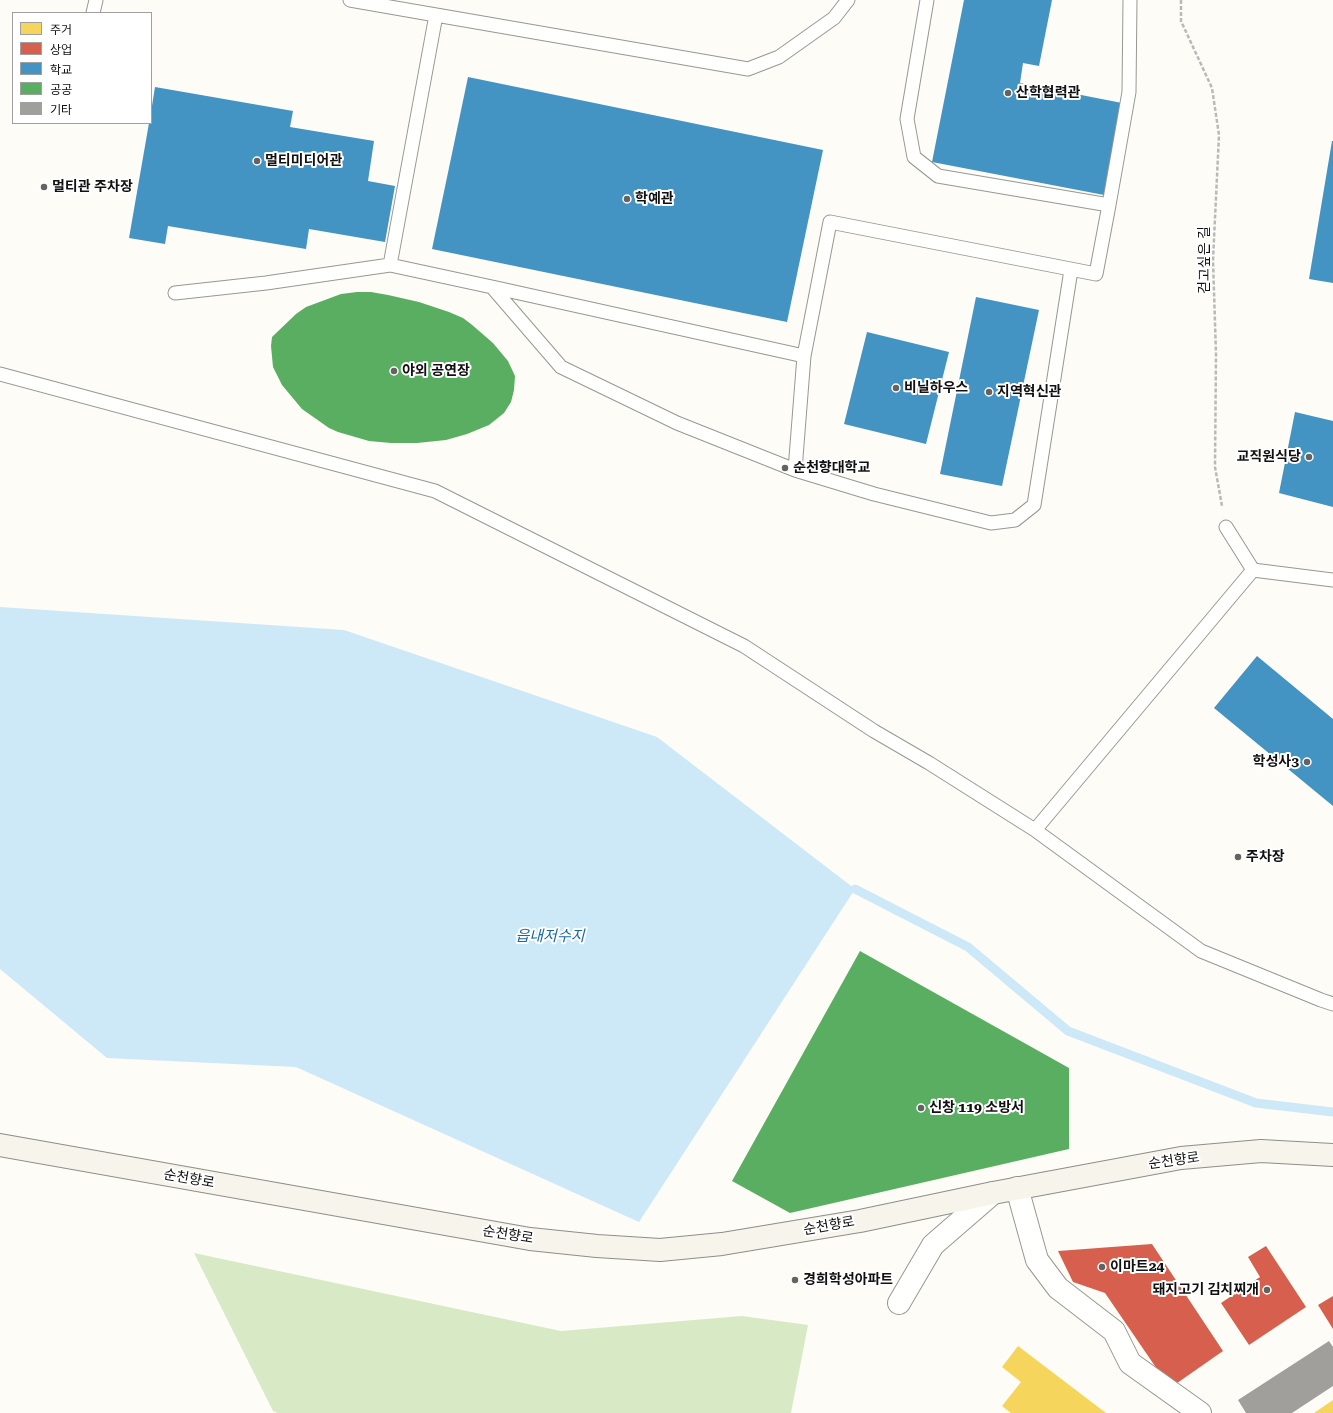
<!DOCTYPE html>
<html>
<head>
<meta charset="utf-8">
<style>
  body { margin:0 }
  #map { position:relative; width:1333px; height:1413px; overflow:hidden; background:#fdfcf7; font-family:"Roboto Serif","Noto Sans KR",serif }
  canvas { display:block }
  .legend { position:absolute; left:12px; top:12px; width:140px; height:112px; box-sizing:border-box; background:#fff; border:1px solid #a0a0a0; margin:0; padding:5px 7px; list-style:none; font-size:12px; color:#111 }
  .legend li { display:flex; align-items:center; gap:8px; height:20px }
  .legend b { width:20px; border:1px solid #a0a0a0 }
</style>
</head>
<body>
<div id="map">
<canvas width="1333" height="1413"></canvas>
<ul class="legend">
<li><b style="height:11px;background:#f6d55c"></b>주거</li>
<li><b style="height:11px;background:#d6604d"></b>상업</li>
<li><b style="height:11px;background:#4393c3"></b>학교</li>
<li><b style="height:11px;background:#5aae61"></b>공공</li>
<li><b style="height:11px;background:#a19f9c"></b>기타</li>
</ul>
</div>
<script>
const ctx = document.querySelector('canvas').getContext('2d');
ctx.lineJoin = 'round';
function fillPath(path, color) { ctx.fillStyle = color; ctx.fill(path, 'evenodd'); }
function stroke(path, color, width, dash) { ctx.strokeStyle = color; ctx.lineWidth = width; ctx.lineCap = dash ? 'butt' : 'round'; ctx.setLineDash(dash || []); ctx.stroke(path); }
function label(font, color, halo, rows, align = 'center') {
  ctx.font = font + ' "Roboto Serif","Noto Sans KR",serif'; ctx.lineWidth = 4; ctx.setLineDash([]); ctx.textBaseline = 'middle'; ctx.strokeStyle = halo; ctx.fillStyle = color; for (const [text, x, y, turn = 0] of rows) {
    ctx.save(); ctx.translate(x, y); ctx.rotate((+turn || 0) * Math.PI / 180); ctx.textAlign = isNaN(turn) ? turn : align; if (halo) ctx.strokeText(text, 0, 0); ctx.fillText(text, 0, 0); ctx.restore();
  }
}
const forest = new Path2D(`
  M194,1253L561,1331L742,1316L808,1325L791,1413H277L273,1411Z`);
const water = new Path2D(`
  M0,607L344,630L657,737L855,889L639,1222L296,1067L107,1058L0,969Z`);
const homes = new Path2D(`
  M1018,1346L1106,1413H1011L1002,1406L1021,1382L1002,1367Z
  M1333,1400V1413H1314Z`);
const shops = new Path2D(`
  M1152,1244L1223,1351L1170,1388L1105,1293L1073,1282L1058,1251Z
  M1266,1246L1306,1307L1249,1345L1221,1303L1260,1277L1248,1257Z
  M1333,1296V1329L1318,1305Z`);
const schools = new Path2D(`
  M964,0H1052L1039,66L1023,63L1020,83L1122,103L1104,195L932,162Z
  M468,77L823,150L787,322L432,249Z
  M155,87L293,111L290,127L374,141L368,181L395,186L385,242L309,229L306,249L168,226L165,244L129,238L149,123H151V112Z
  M1332,141H1333V283L1309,279Z
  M976,297L1039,310L1002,486L940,474Z
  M867,332L949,352L926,444L844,424Z
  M1295,412L1333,421V507L1279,493Z
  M1257,656L1333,719V806L1214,708Z`);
const public = new Path2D(`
  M357,292H371L388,295L419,302L449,312L463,318L471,324L493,343L508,361L515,376L514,390L511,402L504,413L489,425L467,434L446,440L417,443H391L369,441L338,432L329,428L302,409L282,385L273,367L271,346L272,337L296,314L306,307L341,294Z
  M860,951L1069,1068V1149L790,1213L732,1181Z`);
const stream = new Path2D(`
  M855,889L968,947L1068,1031L1256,1103L1333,1112`);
const building = new Path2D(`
  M1329,1341L1333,1347V1386L1292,1413H1246L1238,1400Z`);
const path = new Path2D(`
  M1181,0V21L1212,88L1219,135L1213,260L1216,354L1215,467L1222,506`);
const lane = new Path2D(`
  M93,13L96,0
  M436,15L748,69L779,57L834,18L848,0
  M1109,205L1129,92L1130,0
  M390,265L492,287L561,367L677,423L795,470L804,356L492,287
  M175,293L266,283L390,265L436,15L350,0
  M804,356L830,222L1096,274L1109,205L938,176L914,157L907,119L927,0
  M0,374L435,491L744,646L874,731L929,763L1035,830L1201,951L1321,1000L1333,1004
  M795,470L874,494L991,523L1015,520L1034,505L1071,270
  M1226,527L1253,570L1333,580
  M1035,830L1253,570`);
const street = new Path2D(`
  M1017,1188L1037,1260L1058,1288L1114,1331L1130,1363L1200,1413
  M899,1303L933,1245L993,1193`);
const secondary = new Path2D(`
  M0,1145L530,1239L597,1246L660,1250L722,1244L860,1221L993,1193L1181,1158L1261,1151L1333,1155`);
const markers = [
  [1008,93,4,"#646362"],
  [257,161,4,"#646362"],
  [44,187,4,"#646362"],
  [627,199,4,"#646362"],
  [394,371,4,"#646362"],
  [896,388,4,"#646362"],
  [989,392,4,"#646362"],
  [1309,457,4,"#646362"],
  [785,468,4,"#646362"],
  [1307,762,4,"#646362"],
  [1238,857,4,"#646362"],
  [921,1108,4,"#646362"],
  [1102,1267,4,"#646362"],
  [795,1280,4,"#646362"],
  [1267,1290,4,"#646362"]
];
const poiNames = [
  ["산학협력관",1016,93],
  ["멀티미디어관",265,161],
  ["멀티관 주차장",52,187],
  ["학예관",635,199],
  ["야외 공연장",402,371],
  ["비닐하우스",904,388],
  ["지역혁신관",997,392],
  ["교직원식당",1301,457,"right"],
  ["순천향대학교",793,468],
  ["학성사3",1299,762,"right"],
  ["주차장",1246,857],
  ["신창 119 소방서",929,1108],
  ["이마트24",1110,1267],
  ["경희학성아파트",803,1280],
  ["돼지고기 김치찌개",1259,1290,"right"]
];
const streetNames = [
  ["걷고싶은 길",1205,260,-90],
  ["순천향로",1174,1161,-8],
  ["순천향로",189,1179,10],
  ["순천향로",829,1226,-10],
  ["순천향로",508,1235,9]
];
const waterNames = [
  ["읍내저수지",550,937]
];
fillPath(forest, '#d8eac5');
fillPath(water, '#cde8f7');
fillPath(homes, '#f6d55c');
fillPath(shops, '#d6604d');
fillPath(schools, '#4393c3');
fillPath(public, '#5aae61');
stroke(stream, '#cde8f7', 9);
fillPath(building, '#a19f9c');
stroke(lane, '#979795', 15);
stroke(street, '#979795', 24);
stroke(secondary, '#8e8d8b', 24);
stroke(path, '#b9b9b8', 2.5, [4, 2]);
stroke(lane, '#fffffe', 13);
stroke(street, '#fffffe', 22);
stroke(secondary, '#f6f4eb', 22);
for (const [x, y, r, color] of markers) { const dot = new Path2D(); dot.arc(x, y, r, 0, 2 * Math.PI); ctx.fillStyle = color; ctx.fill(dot); stroke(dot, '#fff', 1.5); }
label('bold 14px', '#111', '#fff', poiNames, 'left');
label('14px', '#111', '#fff', streetNames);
label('italic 15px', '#1768a6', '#fff', waterNames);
</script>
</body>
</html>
